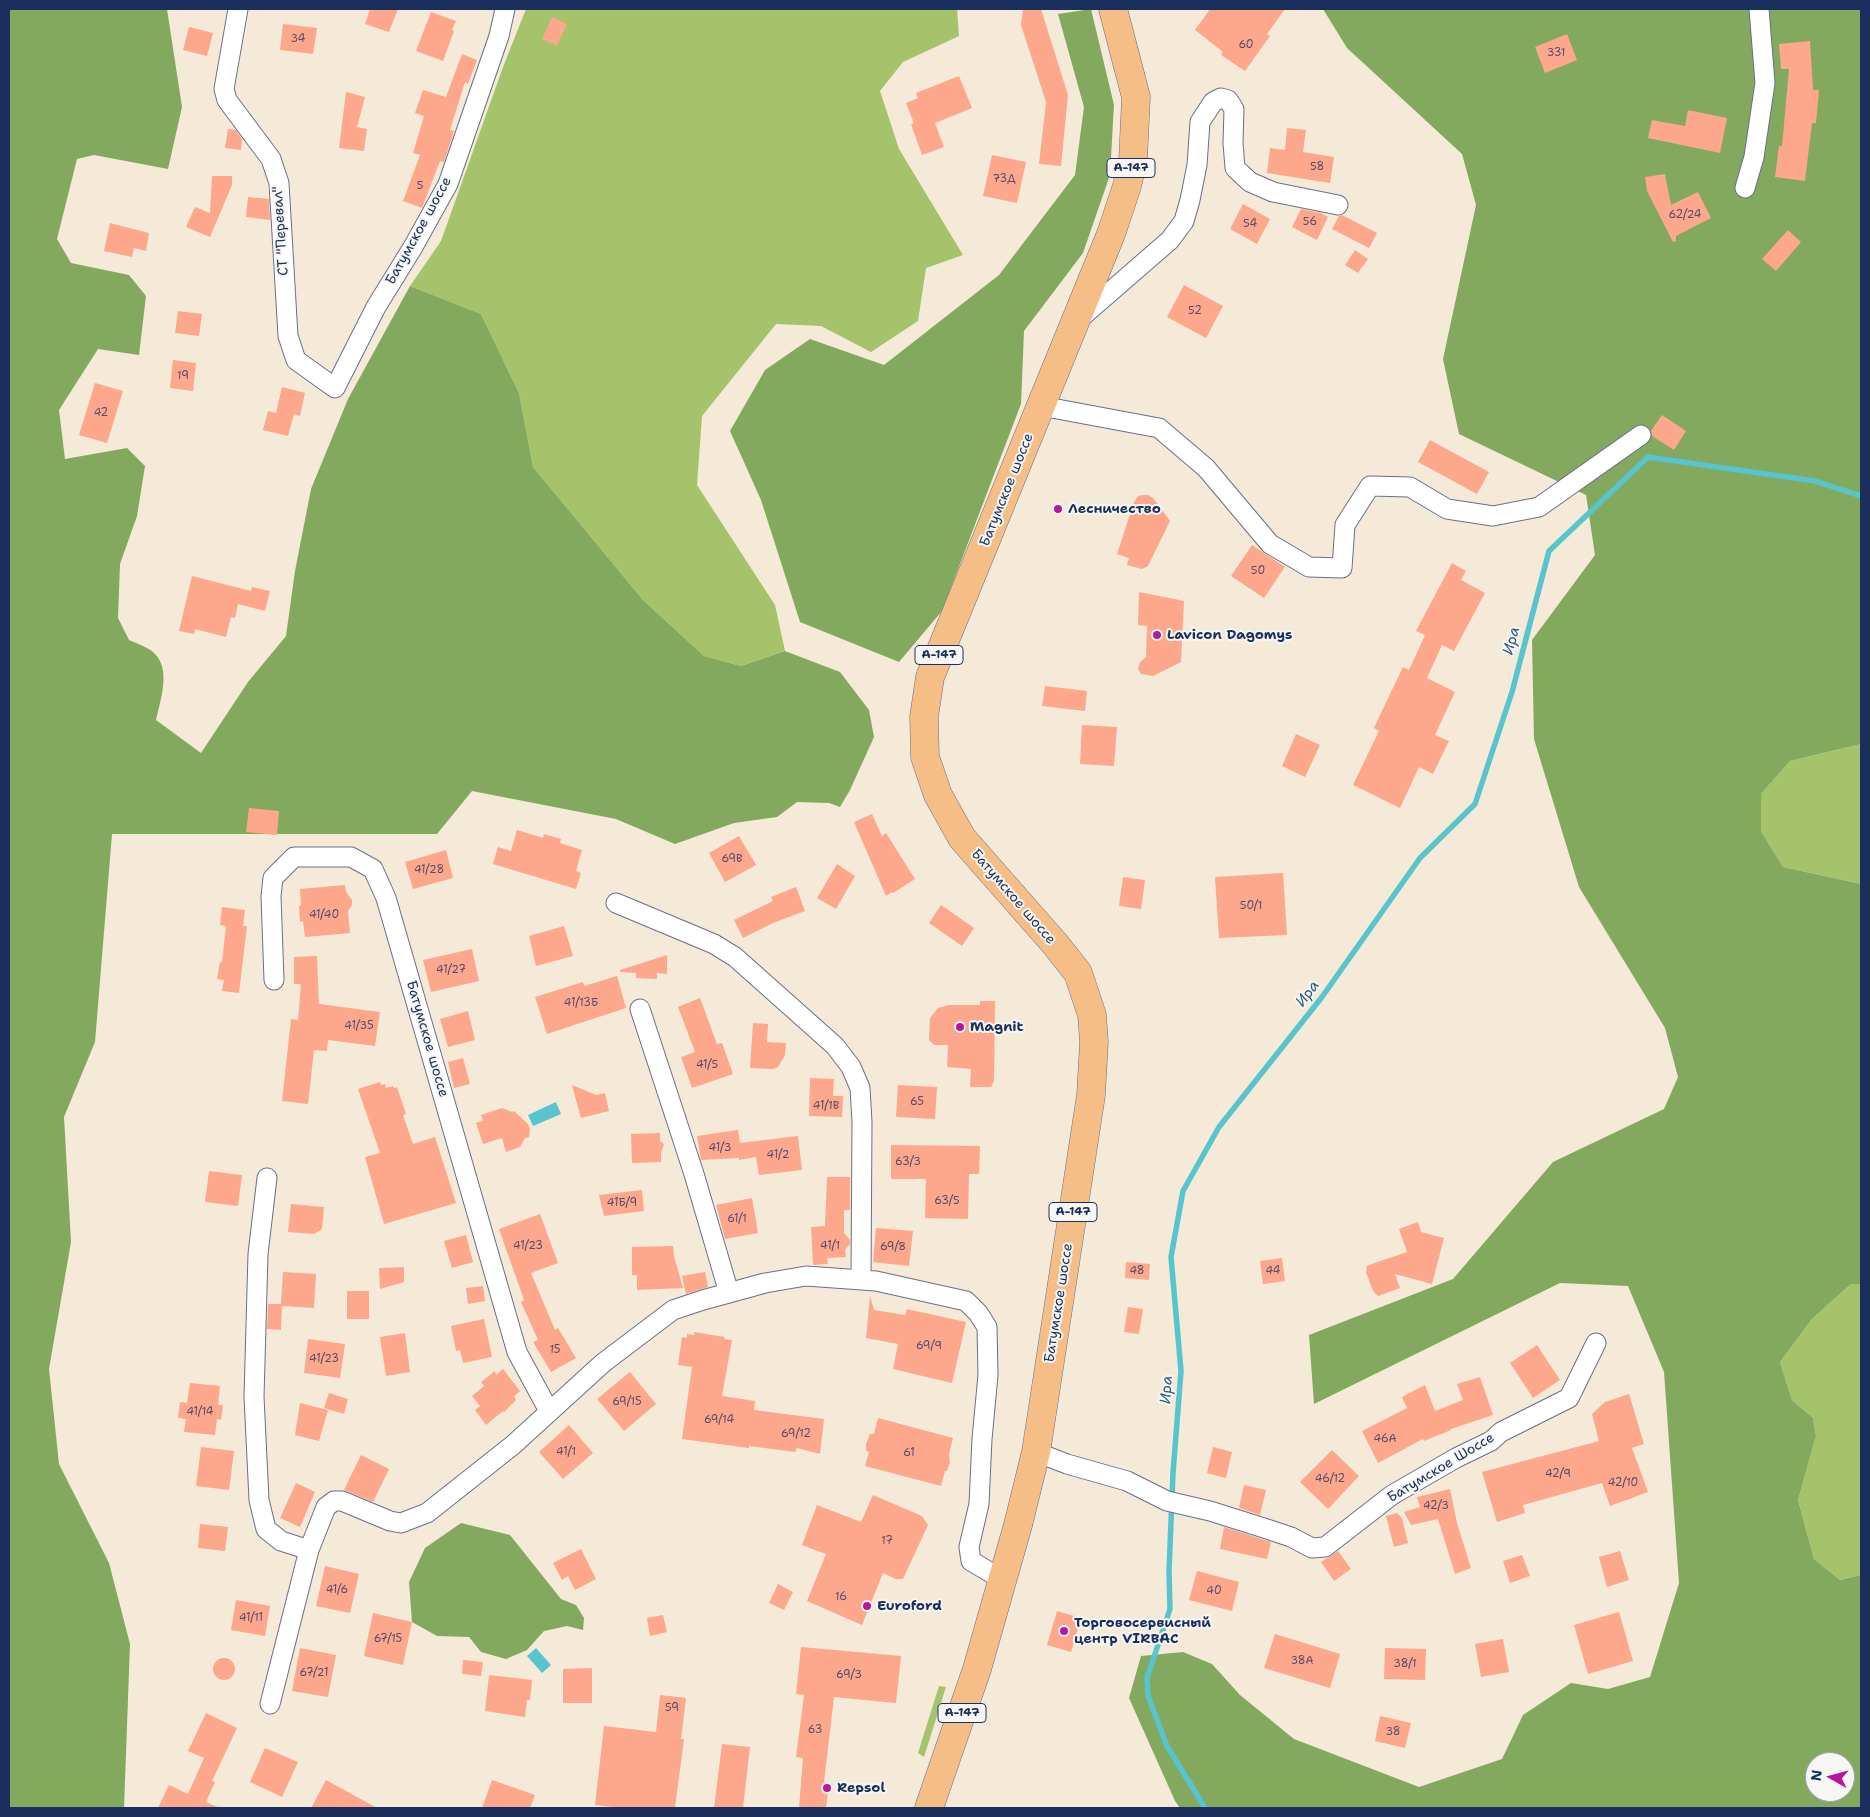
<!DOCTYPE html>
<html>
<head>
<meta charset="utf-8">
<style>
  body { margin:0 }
  #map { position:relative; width:1870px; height:1817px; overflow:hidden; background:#f5e9d8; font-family:"Shantell Sans",sans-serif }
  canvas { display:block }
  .frame { position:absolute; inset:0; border:10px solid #1b2f5e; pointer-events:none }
  .north { position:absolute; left:1805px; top:1752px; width:50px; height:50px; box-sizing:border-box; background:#f6f6f2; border:1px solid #9ea6b7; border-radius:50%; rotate:277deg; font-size:14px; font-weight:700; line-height:20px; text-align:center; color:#1b2f5e }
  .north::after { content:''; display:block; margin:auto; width:18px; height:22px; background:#b5179e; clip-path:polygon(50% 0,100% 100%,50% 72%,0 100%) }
</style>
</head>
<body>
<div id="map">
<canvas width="1870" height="1817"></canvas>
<div class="frame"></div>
<div class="north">N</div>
</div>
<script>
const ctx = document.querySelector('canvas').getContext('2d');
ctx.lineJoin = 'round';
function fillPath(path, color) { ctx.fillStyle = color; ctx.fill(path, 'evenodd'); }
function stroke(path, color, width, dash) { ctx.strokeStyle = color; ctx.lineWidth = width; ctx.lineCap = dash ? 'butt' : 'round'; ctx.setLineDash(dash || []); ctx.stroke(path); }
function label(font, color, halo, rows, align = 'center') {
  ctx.font = font + ' "Shantell Sans",sans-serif'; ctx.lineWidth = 4; ctx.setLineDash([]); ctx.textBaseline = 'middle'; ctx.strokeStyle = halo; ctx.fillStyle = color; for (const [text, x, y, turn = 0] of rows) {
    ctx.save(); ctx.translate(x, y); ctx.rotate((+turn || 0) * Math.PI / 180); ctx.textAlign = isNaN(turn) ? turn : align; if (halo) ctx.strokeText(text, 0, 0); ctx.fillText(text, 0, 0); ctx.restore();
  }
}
const green = new Path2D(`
  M526,9H957L959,36L903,62L880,91L899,149L963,255L926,268L918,321L871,352L821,326L776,324L702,416L697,485L775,605L785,651L741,666L704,656L643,600L533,467L519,393L481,314L410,286L441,241L503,67Z
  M1861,744V884L1783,867L1761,831V794L1790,761Z
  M1851,1284H1861V1575L1840,1580L1814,1559L1798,1500L1816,1436L1813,1418L1792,1400L1780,1362L1812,1319Z
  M939,1686L946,1687L924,1757L918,1753Z`);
const forest = new Path2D(`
  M9,9H167L182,107L168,169L94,155L77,159L57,239L71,263L129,275L146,296L139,355L98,349L59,410L65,459L127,448L145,466L137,516L120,564L118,618L129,640C135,643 142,645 147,648C174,662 161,698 156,720L201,753L248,682L286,636L295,571L311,489L348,399L410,286L481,314L519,393L533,467L643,600L704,656L741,666L785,651L840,672L869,710L874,737L850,790L840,807L829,803L797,802L777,817L734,823L675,844L616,819L472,791L437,834H112L95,1042L64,1117L71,1242L49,1369L59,1464L109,1563L130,1644L124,1808H9Z
  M1091,9L1114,105L1110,175L1083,253L1024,331L1021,404L942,611L899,662L800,622L761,500L730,431L765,370L810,339L884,365L999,275L1075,175L1084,107L1058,14Z
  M1323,9H1861V744L1790,761L1761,794V831L1783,867L1861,884V1284H1851L1812,1319L1780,1362L1792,1400L1813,1418L1816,1436L1798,1500L1814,1559L1840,1580L1861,1575V1808H1180L1175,1801L1129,1698L1141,1656L1183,1652L1212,1664L1240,1695L1294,1739L1419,1787L1502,1759L1523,1715L1571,1683L1608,1689L1650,1677L1679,1583L1664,1372L1628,1286L1560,1283L1314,1404L1309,1335L1453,1279L1553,1162L1664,1109L1678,1077L1665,1028L1579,887L1534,739L1532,640L1595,555L1586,495L1459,434L1443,359L1476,205L1462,154L1347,48ZM1815,1762H1845V1792H1815Z
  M461,1523L510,1535L561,1599L576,1605L584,1618L583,1630L567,1626L544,1631L527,1650L506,1659L481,1652L469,1637L437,1636L412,1622L409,1582L425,1548Z`);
const water = new Path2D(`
  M556,1102L561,1114L533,1126L528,1115Z
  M536,1648L551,1665L542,1673L527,1656Z`);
const stream = new Path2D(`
  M1205,1808L1167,1746L1148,1696L1147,1678L1170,1609L1169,1571L1173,1473L1181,1371L1171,1257L1183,1191L1219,1127L1322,997L1420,858L1475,804L1512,692L1549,551L1648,457L1815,481L1861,496`);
const building = new Path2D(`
  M370,9H398L389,32L365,24Z
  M1023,9H1041L1068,95L1061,166L1039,164L1046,102L1021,25Z
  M1210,9H1285L1267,34L1270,36L1245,71L1221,55L1223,52L1195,30Z
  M431,12L456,21L452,30L454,31L443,61L416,51Z
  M552,17L567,24L557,46L542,39Z
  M283,24L317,28L313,54L280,50Z
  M189,27L213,33L207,56L183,50Z
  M1567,34L1577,60L1545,73L1535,47Z
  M1810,41L1813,90H1819L1816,123H1812L1805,181L1775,177L1779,146H1782L1789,69H1781L1779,44Z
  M462,54L477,60L468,84L465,82L450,130L454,131L444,162L440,161L422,208L403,201L420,155L413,153L424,116L415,113L423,90L446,97Z
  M959,76L972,108L935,123L944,147L922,155L911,124L914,123L906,103L918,98L916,93Z
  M346,92L365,97L357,127L367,129L364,151L339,148Z
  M1688,110L1727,118L1720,153L1648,138L1652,120L1685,126Z
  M1287,128L1306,130L1303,152L1334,157L1330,183L1267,173L1270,148L1285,150Z
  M228,129L236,130L242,139L241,150L225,148Z
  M992,155L1026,162L1017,203L983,196Z
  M1665,174L1671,205L1698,192L1711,218L1676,236V241L1673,242L1647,191L1645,177Z
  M212,176H232V185L210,237L186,227L195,207L210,213Z
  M248,197L269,199L270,220L246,217Z
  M1243,204L1270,219L1257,244L1230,229Z
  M1301,209L1321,213L1328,217L1317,240L1292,227Z
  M1342,215L1377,233L1369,248L1332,229L1339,216Z
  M110,223L149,233L146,251L134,248L132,257L104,251Z
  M1788,230L1801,242L1776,271L1762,259Z
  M1355,250L1368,259L1358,273L1345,265Z
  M1184,285L1223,306L1206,338L1167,317Z
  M178,311L202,314L199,336L175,333Z
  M173,360L196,363L193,391L170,388Z
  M95,383L123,391L107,443L79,435Z
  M282,387L305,393L300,416L294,414L288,436L263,430L268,411L276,413Z
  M1662,415L1686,431L1674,450L1652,436L1651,431Z
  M1430,440L1489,472L1477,494L1418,462Z
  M1142,495H1148L1153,498L1170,521L1148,566L1142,569L1127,565L1129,558L1117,554L1134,502L1138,496Z
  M1252,545L1285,567L1264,598L1231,576Z
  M1452,563L1466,571L1461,580L1485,593L1454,651L1442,645L1427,678L1455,692L1435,735L1449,741L1433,774L1419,767L1400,808L1353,785L1379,731L1374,728L1380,715L1403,667L1409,670L1425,635L1416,631Z
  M192,576L251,591L252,587L270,591L265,611L238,604L235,618L231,617L226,637L195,629L194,634L179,631Z
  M1139,592L1184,601L1181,662L1153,676L1141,674L1138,669L1140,662L1146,657L1147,626L1138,625Z
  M1045,686L1087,691L1085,711L1042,706Z
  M1082,725L1117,727L1114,766L1080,764Z
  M1296,734L1320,745L1305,777L1282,766Z
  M249,808L279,811L277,835L246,832Z
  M872,814L882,836L886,833L915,879L893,893L892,892L886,896L854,822Z
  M517,830L543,838L544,834L561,839L560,843L582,850L576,871L581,873L576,889L493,864L498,847L511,851Z
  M739,836L756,865L725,882L709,853Z
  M446,850L453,878L413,889L405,862Z
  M837,864L855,876L836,909L817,898Z
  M1283,873L1287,935L1219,938L1215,877Z
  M1123,877L1145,880L1141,909L1119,906Z
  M345,885L346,892L352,900V905L348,911L350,933L305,937L303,921L300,922L299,906L301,905L300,889Z
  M796,887L805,911L773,923L743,938L734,920L773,901L771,897Z
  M941,905L974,928L962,946L929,923Z
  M222,907L245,910L243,926H247L239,993L222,991L224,980L217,979L220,962H222L226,926L220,925Z
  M564,926L573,956L536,966L529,936Z
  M472,949L479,981L431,992L423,960Z
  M667,955V974L657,973V979L636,978V973L620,972V970Z
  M317,956L319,1004L380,1012L375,1046L328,1040L327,1051L314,1050L308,1104L282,1101L291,1019L298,1020L301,984H294V957Z
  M617,976L626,1008L547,1034L535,997L583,982L584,986Z
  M700,998L717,1044L722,1043L733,1074L692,1088L681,1057L695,1052L678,1007Z
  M980,1001H995L994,1081L991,1087H970L971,1069L947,1067L948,1045H934L929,1040L930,1018L938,1008L949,1005H980Z
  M468,1011L475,1040L448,1047L440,1019Z
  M753,1023L768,1024L767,1042L786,1043L785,1055L778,1067L773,1069L750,1068Z
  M463,1058L470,1084L454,1088L448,1062Z
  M810,1078L834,1079L833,1096H843L842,1117L809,1116Z
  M380,1082L381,1085L385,1084L386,1088L393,1086L394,1088L397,1087L406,1114L403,1115L413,1144L435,1137L456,1203L384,1224L365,1157L380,1153L358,1089Z
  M572,1085L596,1095L605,1093L609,1111L581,1118Z
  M898,1085L937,1087L935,1119L896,1117Z
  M502,1108L512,1112L514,1111L528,1124L530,1129L529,1137L525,1138L520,1147L506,1152L502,1138L483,1144L476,1123L483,1121L481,1115Z
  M738,1130L740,1143L798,1136L802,1170L759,1175L756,1157L739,1160V1158L701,1160L697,1136Z
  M660,1133V1141L664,1144L661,1153V1162L632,1163L631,1134Z
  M891,1145L980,1146L979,1174H969L968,1219L925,1218L926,1179H891Z
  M209,1171L242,1175L238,1206L205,1202Z
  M827,1177H850V1210H844V1233L850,1240V1244L845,1250L846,1257L827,1258L828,1264L813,1265L811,1227L825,1226Z
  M642,1190L644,1211L604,1216L599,1195Z
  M752,1198L758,1233L725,1239L716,1205Z
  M291,1204L324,1207L322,1229L314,1234L288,1232Z
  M540,1214L558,1263L531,1273L555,1330L558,1328L576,1358L551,1372L533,1342L538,1340L521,1302L524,1300L499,1229Z
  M1418,1222L1421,1232L1444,1238L1432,1284L1395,1274L1400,1288L1378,1296L1373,1291L1366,1272L1367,1266H1366L1407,1252L1399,1229Z
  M876,1228L913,1231L909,1266L873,1262Z
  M466,1235L473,1262L452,1268L444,1241Z
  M673,1246L674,1256L683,1288L637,1290V1275H632V1247Z
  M1282,1258L1285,1281L1263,1284L1260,1261Z
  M1126,1262L1150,1264L1149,1280L1125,1278Z
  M404,1267V1282L380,1289L379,1268Z
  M283,1272L316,1274L314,1308L282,1306L281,1330L267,1329L268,1304H281Z
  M705,1272L708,1287L686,1294L682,1276Z
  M483,1286L485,1301L468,1304L466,1288Z
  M347,1291H369V1319H347Z
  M870,1296L874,1310L905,1315L907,1309L966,1322L952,1383L893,1369L898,1344L866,1338Z
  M1128,1307L1143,1309L1139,1334L1124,1332Z
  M484,1319L492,1357L463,1363L460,1350L456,1351L451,1326Z
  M694,1332L725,1337L724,1339L732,1340L722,1396L755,1401L754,1410L824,1419L820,1454L797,1448L795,1452L749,1446V1448L682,1439L692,1367L678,1365L682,1337L687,1338V1334L694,1335Z
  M405,1333L410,1372L386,1376L380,1337Z
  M308,1339L345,1344L340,1378L304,1373Z
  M1537,1345L1560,1380L1533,1398L1510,1363Z
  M503,1369L520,1391L514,1396L516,1400L504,1412L503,1411L486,1425L475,1410L480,1406L472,1396L484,1386L481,1382L495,1371L496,1375Z
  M630,1372L656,1404L624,1431L597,1399Z
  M1480,1377L1493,1415L1451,1429V1430L1424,1441L1423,1439L1378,1463L1362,1431L1407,1408L1402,1397L1425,1385L1435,1411L1463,1400L1457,1384Z
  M190,1383L220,1386L218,1405H223L221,1420L217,1419L215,1435L184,1432L186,1419L178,1418L180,1402L187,1403Z
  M329,1393L348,1399L344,1414L324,1408Z
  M1629,1394L1644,1444L1632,1448L1648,1492L1610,1506L1602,1483L1523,1505L1525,1513L1497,1522L1482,1472L1599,1441L1592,1414L1605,1402Z
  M300,1403L328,1410L319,1441L295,1435Z
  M878,1418L953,1438L949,1454L950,1462L947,1471H945L941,1486L865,1466L869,1452L866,1451V1444L870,1434H874Z
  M569,1425L593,1453L563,1479L539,1452Z
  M201,1447L234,1451L229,1490L196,1486Z
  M1213,1447L1232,1452L1226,1478L1207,1473Z
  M1332,1450L1359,1476L1328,1509L1300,1482Z
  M361,1455L389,1469L373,1502L344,1490Z
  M296,1483L315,1492L300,1527L280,1518Z
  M1244,1485L1266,1490L1260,1515L1239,1508Z
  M1450,1489L1457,1523L1471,1568L1455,1574L1438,1519L1411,1525L1404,1512L1420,1507L1417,1497Z
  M873,1495L922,1516L928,1525L903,1579H896L883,1573L862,1625L807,1601L826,1554L802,1545L817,1505L861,1522Z
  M1397,1513L1402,1518L1408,1543L1394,1547L1386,1516Z
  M200,1524L228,1527L225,1551L198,1548Z
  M1224,1527L1271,1542L1267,1559L1220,1549Z
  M581,1549L596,1579L575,1590L568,1576L562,1580L553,1563Z
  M1338,1551L1351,1569L1334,1581L1321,1562Z
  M1620,1551L1629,1580L1607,1587L1599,1557Z
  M1522,1555L1530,1576L1510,1583L1503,1561Z
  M325,1566L359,1574L350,1613L316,1606Z
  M1197,1571L1239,1582L1232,1611L1189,1600Z
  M778,1584L793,1592L784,1610L769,1603Z
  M236,1600L270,1606L265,1636L231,1630Z
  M1057,1611L1081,1618L1071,1652L1047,1645Z
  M1619,1612L1633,1661L1588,1674L1574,1625Z
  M373,1613L412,1622L403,1665L364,1656Z
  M663,1615L667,1632L650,1636L647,1618Z
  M1275,1634L1340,1654L1330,1688L1264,1668Z
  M1503,1639L1509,1672L1481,1677L1475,1644Z
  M801,1647L901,1656L896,1703L834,1697L824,1782L829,1783L826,1808H799L803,1758L796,1757L804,1695L796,1694Z
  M300,1648L336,1655L328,1697L292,1691Z
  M1385,1648L1426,1649L1425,1680L1384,1679Z
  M213 1669a11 11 0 1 1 22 0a11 11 0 1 1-22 0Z
  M463,1660L483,1662L481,1676L462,1674Z
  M592,1668V1703H563V1669Z
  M489,1675L532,1680L530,1700H527L525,1717L485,1711Z
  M660,1695L686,1698L681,1739H684L675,1808H621L595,1805L604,1726L656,1732Z
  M206,1713L237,1728L212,1781L215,1782L206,1802L220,1808H158L169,1785L188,1794L204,1758L188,1751Z
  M1380,1716L1411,1723L1405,1748L1375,1741Z
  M722,1744L750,1747L743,1808H714Z
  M265,1748L298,1762L282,1797L250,1782Z
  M326,1780L377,1808H311Z
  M492,1780L535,1795L530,1808H482Z`);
const minor = new Path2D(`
  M238,9L224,89L227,100L271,159L279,183L288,336L296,360L335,388L376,307L413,247L448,184L499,36L505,9
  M1745,188L1754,157L1765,83L1759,9
  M1079,319L1170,240L1184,221L1190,200L1197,165L1200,122L1213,102L1221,98L1228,100L1234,109L1233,143L1235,168L1250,182L1273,192L1338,205
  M1041,406L1159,428L1206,468L1270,544L1309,567L1342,568L1345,525L1370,486L1410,487L1447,509L1493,516L1539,507L1641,435
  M616,903L714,944L735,957L835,1046L851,1067L860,1088L862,1122L861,1280
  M274,980L271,896L273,878L294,857H351L373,869L386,898L517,1352L549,1411
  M640,1009L694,1174L729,1293
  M267,1178L258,1254L254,1397L259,1500L266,1529L281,1541L309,1550
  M1036,1452L1067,1464L1127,1481L1167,1501L1210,1511L1264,1528L1291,1537L1312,1548L1325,1547L1392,1495L1456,1458L1491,1441L1501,1432L1569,1398L1596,1343
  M270,1704L309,1550L326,1507L334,1501H342L390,1521L401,1523L427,1513L513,1445L603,1363L673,1310L703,1300L765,1283L806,1276L876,1281L966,1301L978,1313L987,1327L988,1375L982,1439L979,1504L969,1547L971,1561L1003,1580`);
const highway = new Path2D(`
  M929,1808L977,1669L1018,1525L1036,1452L1091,1095L1094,1042L1092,1015L1078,973L1056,945L962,838L938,795L925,757L924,717L930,677L1111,234L1127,186L1133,160L1136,97L1113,9`);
const markers = [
  [1058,509,5,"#b5179e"],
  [1157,635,5,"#b5179e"],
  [960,1027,5,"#b5179e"],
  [867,1606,5,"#b5179e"],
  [1064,1631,5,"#b5179e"],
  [827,1788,5,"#b5179e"]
];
const numberNames = [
  ["34",298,39],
  ["60",1246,45],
  ["331",1556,53],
  ["58",1317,167],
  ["73Д",1004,179],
  ["5",420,186],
  ["62/24",1685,215],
  ["56",1310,222],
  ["54",1250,224],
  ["52",1195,311],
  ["19",183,376],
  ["42",101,413],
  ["50",1258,571],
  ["69В",732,859],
  ["41/28",429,870],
  ["50/1",1251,906],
  ["41/40",324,915],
  ["41/27",451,970],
  ["41/13Б",581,1003],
  ["41/35",359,1026],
  ["41/5",707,1065],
  ["65",917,1102],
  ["41/1В",826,1106],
  ["41/3",720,1148],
  ["41/2",778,1155],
  ["63/3",908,1162],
  ["63/5",947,1201],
  ["41Б/9",622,1203],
  ["61/1",737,1219],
  ["41/23",528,1246],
  ["41/1",830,1246],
  ["69/8",893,1247],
  ["48",1137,1271],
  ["44",1273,1271],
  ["69/9",929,1346],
  ["15",555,1350],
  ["41/23",324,1359],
  ["69/15",627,1402],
  ["41/14",200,1412],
  ["69/14",719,1420],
  ["69/12",796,1434],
  ["46А",1385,1439],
  ["41/1",566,1452],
  ["61",909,1453],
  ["42/9",1558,1474],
  ["46/12",1330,1479],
  ["42/10",1623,1483],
  ["42/3",1436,1506],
  ["17",887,1541],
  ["41/6",337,1590],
  ["40",1214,1591],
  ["16",841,1597],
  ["41/11",251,1618],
  ["67/15",388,1639],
  ["38А",1302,1661],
  ["38/1",1405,1664],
  ["67/21",314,1673],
  ["69/3",849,1675],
  ["59",672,1708],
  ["63",815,1730],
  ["38",1393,1732]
];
const shields = [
  [1131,168,48],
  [939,655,48],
  [1073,1212,48],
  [962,1713,48]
];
const shieldNames = [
  ["А-147",1131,168],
  ["А-147",939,655],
  ["А-147",1073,1212],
  ["А-147",962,1713]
];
const streetNames = [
  ["СТ \"Перевал\"",281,231,-94],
  ["Батумское шоссе",419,231,-61],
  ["Батумское шоссе",1007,490,-68],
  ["Батумское шоссе",1013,897,49],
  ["Батумское шоссе",427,1039,74],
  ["Батумское шоссе",1059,1303,-81],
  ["Батумское Шоссе",1441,1468,-31]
];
const poiNames = [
  ["Лесничество",1068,509],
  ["Lavicon Dagomys",1167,635],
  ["Magnit",970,1027],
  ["Euroford",877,1606],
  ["Торговосервисный",1074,1623],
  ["центр VIRBAC",1074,1639],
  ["Repsol",837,1788]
];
const waterNames = [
  ["Ира",1512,641,-75],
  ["Ира",1308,994,-53],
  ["Ира",1167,1390,-86]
];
fillPath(green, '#a4c36b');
fillPath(forest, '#83a95f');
fillPath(water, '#57c4ce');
stroke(stream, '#57c4ce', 5.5);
fillPath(building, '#fda78d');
stroke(minor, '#677089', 21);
stroke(highway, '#677089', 29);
stroke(minor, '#fff', 19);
stroke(highway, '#f5be86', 28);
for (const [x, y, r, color] of markers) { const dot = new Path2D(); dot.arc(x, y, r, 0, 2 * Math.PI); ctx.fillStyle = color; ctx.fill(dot); stroke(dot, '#f6f6f2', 2); }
label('11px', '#544d6a', null, numberNames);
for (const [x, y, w] of shields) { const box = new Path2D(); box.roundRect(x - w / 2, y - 9.5, w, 19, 4); ctx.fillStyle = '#f6f6f2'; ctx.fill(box); stroke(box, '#1b2f5e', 1); }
label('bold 12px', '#1b2f5e', null, shieldNames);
label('14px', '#1b2f5e', '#f6f6f2', streetNames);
label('bold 14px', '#1b2f5e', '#f6f6f2', poiNames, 'left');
label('italic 15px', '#2d5c80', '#f6f6f2', waterNames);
</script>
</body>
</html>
